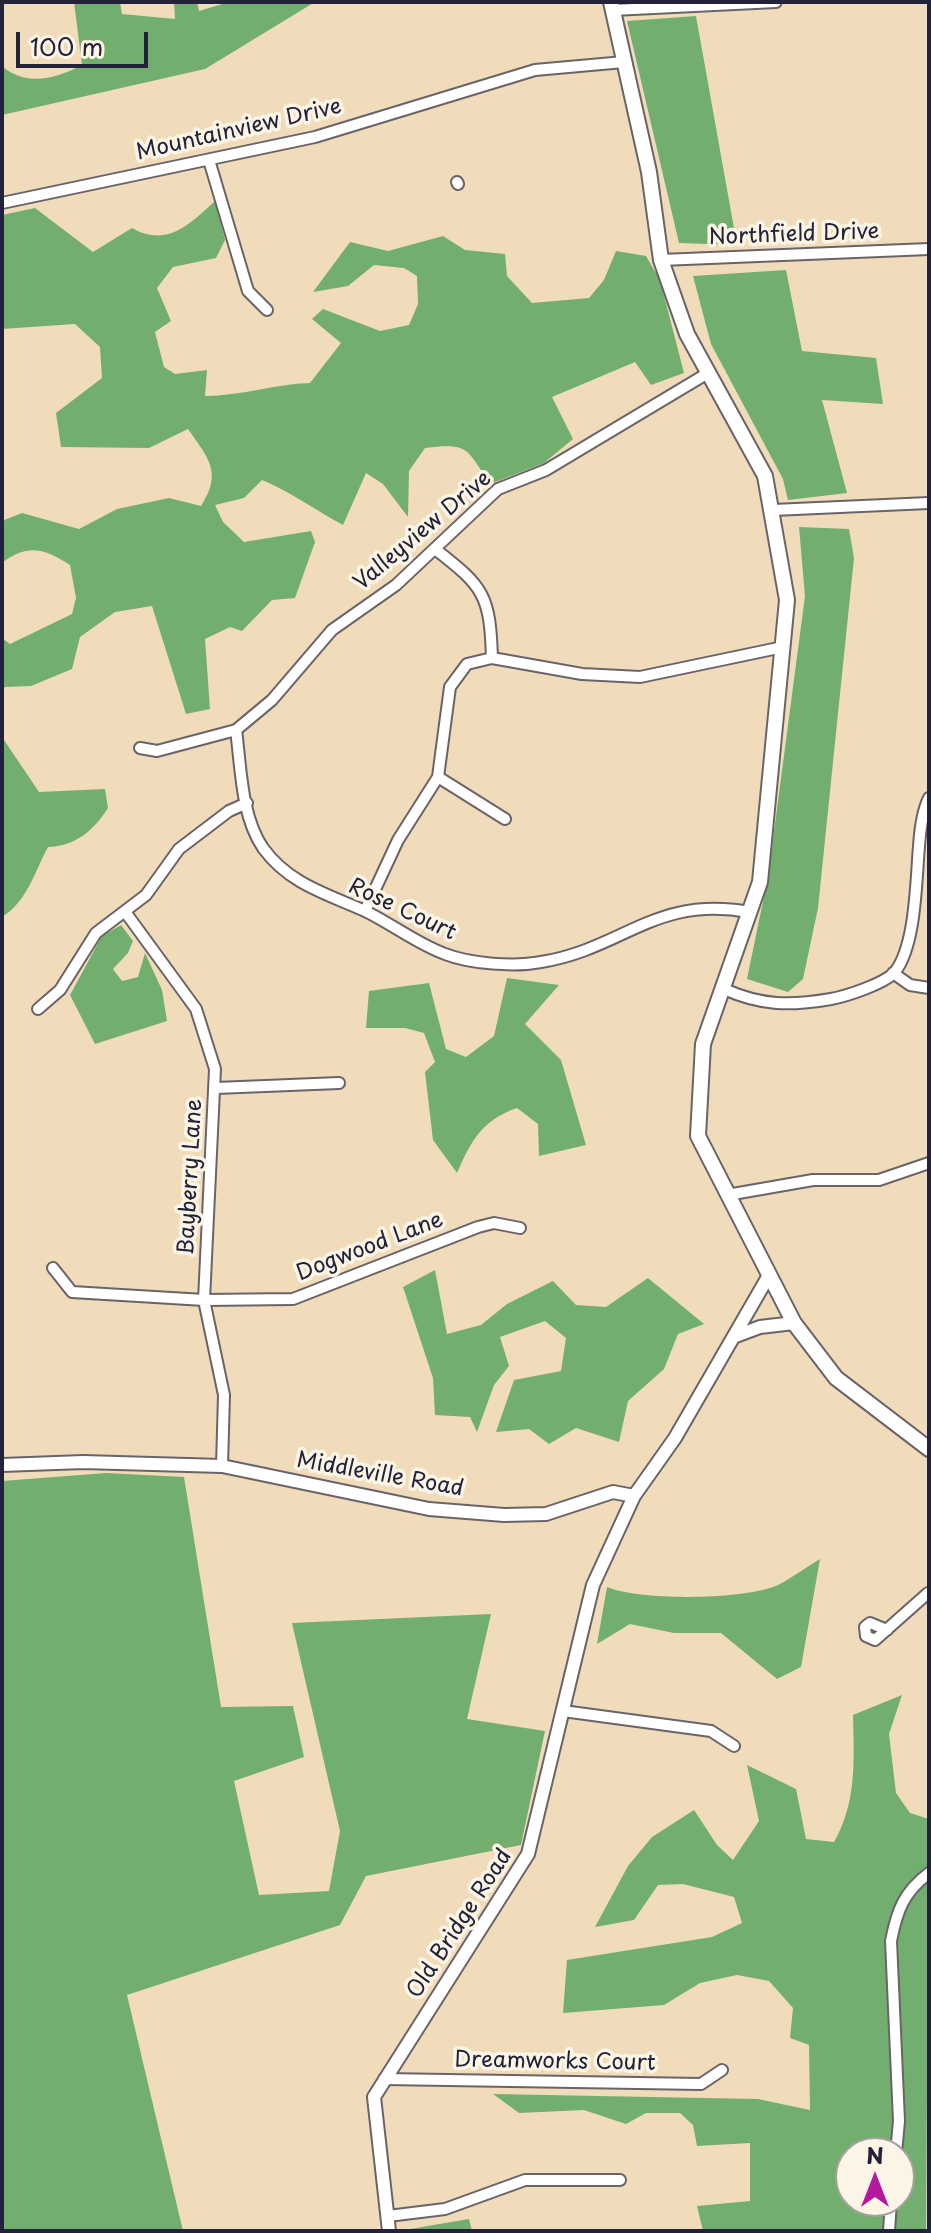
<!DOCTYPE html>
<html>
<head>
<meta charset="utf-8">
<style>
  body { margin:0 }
  #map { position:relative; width:931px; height:2233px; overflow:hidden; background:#f0dcbb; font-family:"Playpen Sans",sans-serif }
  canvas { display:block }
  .frame { position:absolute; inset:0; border:4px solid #22223b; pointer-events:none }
  .north { position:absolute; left:835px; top:2137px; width:80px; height:80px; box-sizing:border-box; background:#fcf5e5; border:2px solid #a5a1a1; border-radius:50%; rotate:0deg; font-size:22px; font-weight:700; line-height:32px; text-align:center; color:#22223b }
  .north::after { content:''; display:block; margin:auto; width:28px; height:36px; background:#b5179e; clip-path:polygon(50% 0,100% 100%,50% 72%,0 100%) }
  .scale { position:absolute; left:16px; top:32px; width:132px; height:36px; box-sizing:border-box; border:4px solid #22223b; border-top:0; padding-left:10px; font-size:24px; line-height:28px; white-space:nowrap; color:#22223b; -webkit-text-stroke:6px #fcf5e5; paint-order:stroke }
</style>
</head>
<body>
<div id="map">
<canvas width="931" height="2233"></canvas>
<div class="frame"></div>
<div class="north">N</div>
<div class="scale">100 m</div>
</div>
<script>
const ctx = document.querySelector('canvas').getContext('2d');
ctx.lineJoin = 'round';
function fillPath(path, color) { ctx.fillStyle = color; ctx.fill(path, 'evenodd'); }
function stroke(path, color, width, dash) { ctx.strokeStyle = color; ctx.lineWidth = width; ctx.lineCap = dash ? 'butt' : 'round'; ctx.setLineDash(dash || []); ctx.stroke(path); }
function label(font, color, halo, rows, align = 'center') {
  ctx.font = font + ' "Playpen Sans",sans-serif'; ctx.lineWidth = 7; ctx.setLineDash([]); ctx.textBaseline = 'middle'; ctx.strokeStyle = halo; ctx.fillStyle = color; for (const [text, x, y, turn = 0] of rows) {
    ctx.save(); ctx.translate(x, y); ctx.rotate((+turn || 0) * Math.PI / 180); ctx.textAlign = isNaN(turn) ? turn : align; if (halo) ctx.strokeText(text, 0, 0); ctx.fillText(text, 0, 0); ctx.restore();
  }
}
const forest = new Path2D(`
  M74,2H120L122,14L175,19L174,2H197L199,11L229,2H315L205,69L2,115V66C26,87 56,79 82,65Z
  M696,16L737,245L679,243L627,21Z
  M215,201L225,240L216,258L173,267L157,288L171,321L155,332L164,367L175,374L207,370L205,396C241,396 274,384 310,383L341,343L312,319L323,309L380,331L409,325L418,304L417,276L404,268L374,265L348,286L313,292L350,242L388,251L443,236L465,250L505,254L507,276L532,303L589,298L604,280L616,251L646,256L660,280L684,373L651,385L635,362L552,397L573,439L544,463L490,484C466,448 469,443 425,448L409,471L408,517L383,484L366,473L343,525C315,510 291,492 262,480L244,498L215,505L223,522L244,542L311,531L315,542L295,598L272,600L242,631L230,627L205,639L210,709L186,714L152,606L115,612L80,637L72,669L31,686L5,687L2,690V638L10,644L72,614L76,598L70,565C45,549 28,543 2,563V521L22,513L79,529L117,509L169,498L201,506C223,472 208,458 188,429L149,448L61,447L56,413L102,378L100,347L75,324L2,329V215L35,208L93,252L132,228C167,248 190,224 215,201Z
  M786,270L802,351L876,358L883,404L822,400L847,493L788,500L783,479L711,344L693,276Z
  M799,527L849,529L854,558L818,908L803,979L788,992L747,979L768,877L805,596Z
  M2,737L39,792L105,789L108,808C94,830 76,846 48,847C35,871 27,902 2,917Z
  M121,925L133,941L128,953L113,969L122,981L138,977L145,953L162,990L167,1021L95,1044L70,995L102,936Z
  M507,978L559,985L525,1024L561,1060L586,1145L539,1156L538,1124L517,1108C482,1120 471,1141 457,1173L433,1140L425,1072L435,1062L424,1033L405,1028H366L369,991L429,983L446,1049L466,1057L494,1036Z
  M435,1270L447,1334L481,1325L507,1304L553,1281L576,1305L606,1307L648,1278L704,1324L678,1334L664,1369L628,1401L619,1442L576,1428L549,1444L529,1429L496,1432L514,1380L561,1371L566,1338L545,1321L500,1337L509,1366L494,1385L477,1432L470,1417L435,1415L433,1378L403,1287Z
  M106,1473L184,1477L221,1707L293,1706L304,1757L234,1781L259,1895L329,1891L340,1831L292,1623L491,1614L467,1719L545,1731L521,1845L366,1876L340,1925L127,1995L183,2231H2V1481Z
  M820,1559L801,1667L777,1679L721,1633H674L630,1624L597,1644L607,1587C640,1601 745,1600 778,1585C792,1578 806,1567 820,1559Z
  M902,1695L889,1734L896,1793L910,1813L929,1819L926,2231H703L697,2206L750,2201V2143L697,2146L693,2125L680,2113H646L626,2124L584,2110L519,2113L493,2094L758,2099L810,2110L809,2045L790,2038L793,2008L769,1981L737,1975L700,1983L664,2005L563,2013L567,1960L712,1937L742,1923L734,1897L683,1884L658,1885L634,1920L595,1927L628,1866L652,1837L694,1810L717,1845L733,1860L759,1821L747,1765L796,1789L806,1839L834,1842C857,1802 854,1760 853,1715ZM851,2153H899V2201H851Z
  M469,2219L472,2231H410V2229Z`);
const minor = new Path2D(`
  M613,10L776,2
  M209,160L248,291L267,310
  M457,182L458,184
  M2,203L315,137L535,70L624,62
  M661,260L929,249
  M773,510L929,503
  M435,549C484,587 490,595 492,658
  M236,730C241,767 241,816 263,848C289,884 327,894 365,911C392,924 417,944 445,954C471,964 514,967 541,962C623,949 655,895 749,912
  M140,748L157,751L236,730L272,700L332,630L396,585L498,489L546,470L708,373
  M438,777L505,819
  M365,911L398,840L438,777L450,687L467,664L492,658L582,674L640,677L783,647
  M126,913L196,1009L215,1069L204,1300L224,1395L222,1466
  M893,973L910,985L929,988
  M724,989C762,1006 790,1006 831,999C847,996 883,984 894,973C916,947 916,880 919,846C920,831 922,812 929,798
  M38,1009L60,990L96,933L146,895L179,849L229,811L247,803
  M216,1088L339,1083
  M727,1195L813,1180H879L929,1163
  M53,1268L72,1292L204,1300L293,1299L478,1227L494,1223L520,1228
  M887,1630L870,1623L865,1627L866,1636L875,1640L928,1593H929
  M563,1711L711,1731L734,1746
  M384,2079L701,2084L722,2070
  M896,2153L899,2121L891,1941C897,1910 904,1892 929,1873
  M388,2216L445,2209L525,2180H620
  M889,2231L891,2201`);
const tertiary = new Path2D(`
  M736,1336L760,1327L794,1323
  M2,1465L83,1462L222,1466L429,1509L504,1515L546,1514L613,1492L634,1496L675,1438L768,1277
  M389,2231L374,2097L528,1854L593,1585L634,1496`);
const secondary = new Path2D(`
  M611,2L649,172L661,260L687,334L765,476L787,600L760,882L703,1044L698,1136L794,1323L836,1378L929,1449`);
const streetNames = [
  ["Mountainview Drive",239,130,-13],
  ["Northfield Drive",794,235,-2],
  ["Valleyview Drive",423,531,-40],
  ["Rose Court",402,910,25],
  ["Bayberry Lane",191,1177,-87],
  ["Dogwood Lane",370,1247,-21],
  ["Middleville Road",380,1475,10],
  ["Old Bridge Road",460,1924,-57],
  ["Dreamworks Court",555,2062,1]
];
fillPath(forest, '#72af6e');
stroke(minor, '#6a6368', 14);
stroke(tertiary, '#6a6368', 16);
stroke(secondary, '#6a6368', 18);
stroke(minor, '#fff', 10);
stroke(tertiary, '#fff', 12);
stroke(secondary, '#fff', 14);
label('22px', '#22223b', '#fcf5e5', streetNames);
</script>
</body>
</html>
